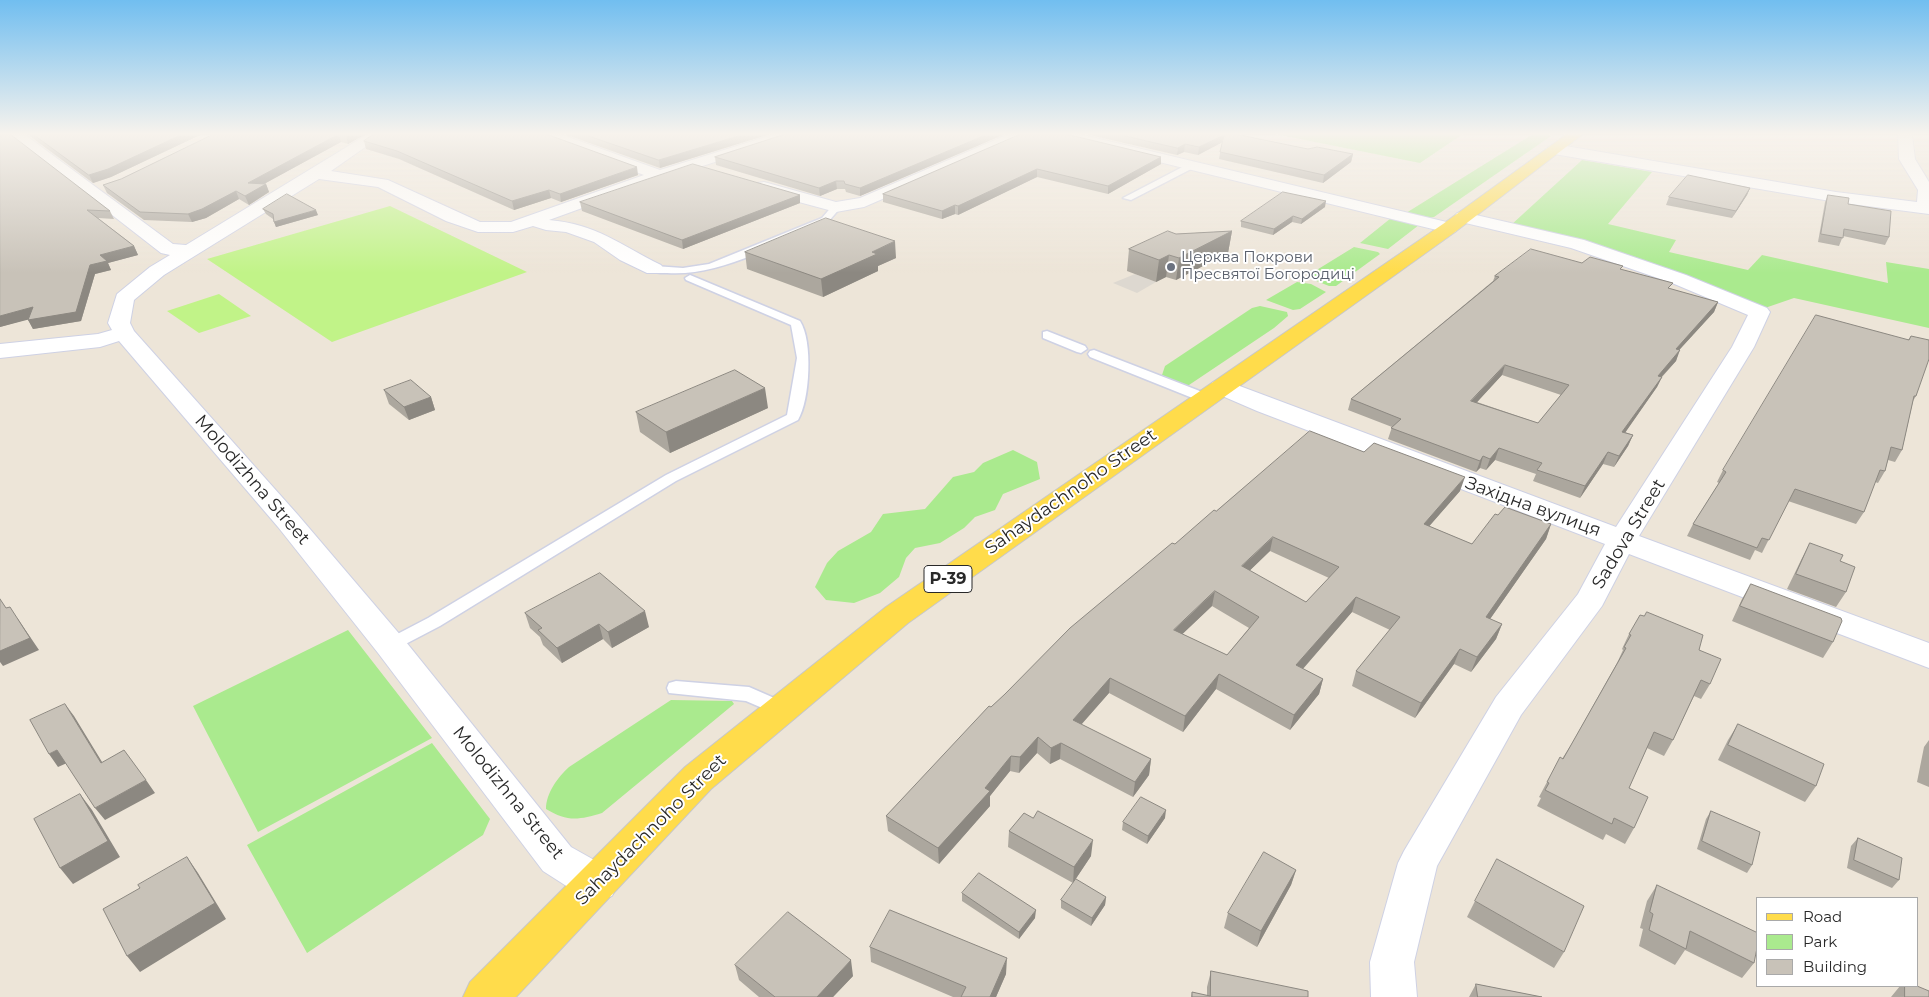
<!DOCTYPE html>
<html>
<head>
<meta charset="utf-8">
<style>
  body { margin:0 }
  #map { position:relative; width:1929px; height:997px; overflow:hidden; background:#ede5d8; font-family:Montserrat,sans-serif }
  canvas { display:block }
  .legend { position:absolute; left:1756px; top:897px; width:162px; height:90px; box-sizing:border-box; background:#fff; border:1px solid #a9a9a9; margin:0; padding:6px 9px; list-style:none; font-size:15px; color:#292929 }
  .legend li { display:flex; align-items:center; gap:10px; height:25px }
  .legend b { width:25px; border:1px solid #a9a9a9 }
</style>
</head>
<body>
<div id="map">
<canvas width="1929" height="997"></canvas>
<ul class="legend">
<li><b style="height:6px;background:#ffdc4b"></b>Road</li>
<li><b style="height:14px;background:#aaea8e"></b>Park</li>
<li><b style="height:14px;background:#c8c2b8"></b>Building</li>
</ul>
</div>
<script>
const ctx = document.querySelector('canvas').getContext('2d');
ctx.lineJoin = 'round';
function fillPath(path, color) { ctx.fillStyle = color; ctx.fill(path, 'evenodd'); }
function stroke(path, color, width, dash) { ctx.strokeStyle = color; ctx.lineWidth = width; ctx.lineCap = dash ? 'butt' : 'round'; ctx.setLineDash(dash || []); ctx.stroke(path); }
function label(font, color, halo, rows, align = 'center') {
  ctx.font = font + ' Montserrat,sans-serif'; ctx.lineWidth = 4; ctx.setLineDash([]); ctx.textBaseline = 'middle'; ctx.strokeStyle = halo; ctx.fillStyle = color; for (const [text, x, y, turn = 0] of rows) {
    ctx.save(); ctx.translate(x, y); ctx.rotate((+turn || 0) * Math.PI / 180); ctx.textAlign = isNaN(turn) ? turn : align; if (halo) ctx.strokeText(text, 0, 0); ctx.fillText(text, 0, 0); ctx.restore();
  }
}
const green = new Path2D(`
  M1275,134H1463L1420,163Z
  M1533,134H1549L1551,136L1434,217L1428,218L1406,213Z
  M1582,160L1652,172L1608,224L1676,240L1669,252L1748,270L1762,255L1888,283L1886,262L1929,269V328L1794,298L1762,309L1657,265L1590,244L1511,225Z
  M1391,218L1419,225L1388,249L1360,243Z
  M1354,247L1378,252L1380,254L1336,286H1329L1314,280L1312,274L1315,271Z
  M1297,282L1311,284L1326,292L1300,309L1293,310L1266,300Z
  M1260,306L1287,312L1288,316L1274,328L1189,385H1183L1162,375L1165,366L1252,308Z
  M1013,450L1037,462L1040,479L1003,494L995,510L975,517L964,528L940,543L915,548L906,558L899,577L880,593L854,603L826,600L815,587L827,563L838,551L871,532L883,514L925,509L953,477L974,472L983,463Z
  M348,630L432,738L258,832L193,706Z
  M671,700L732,701L734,704L602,813C579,820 567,822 546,809C546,793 558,777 569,767Z
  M432,743L490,819L483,835L307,953L247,845Z`);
const pitch = new Path2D(`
  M390,206L527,272L332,342L207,259Z
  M219,294L251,316L199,333L167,311Z`);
const plaza = new Path2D(`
  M1135,274L1156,282L1137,293L1113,283Z`);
const lane = new Path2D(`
  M1192,162L1196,165L1195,167L1131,200L1123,198Z
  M833,205L841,207L828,222C780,242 720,277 667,273C660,273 653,273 649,269L654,266L683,268L709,264L822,218Z
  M690,275L800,321C813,341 810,400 798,420L676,481L440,626L396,649L390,651L384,649L381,645L384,641L428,618L666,475L787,415L797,358L791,325L686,280L685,278Z
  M1047,331L1085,346L1087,349L1081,353L1077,352L1043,338V332Z
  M1094,350L1210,395L1212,398L1205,402L1200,401L1090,357L1088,354L1090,351Z
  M676,681L749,687L788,704L791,709L788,714L781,716L746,701L669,693L667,688L669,683Z`);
const street = new Path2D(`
  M8,134H24L173,244L186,245L368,134H384L331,171L388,180L480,222H511L644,175L542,137L540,134H560L660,170L775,134H795L793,137L665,178L549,220C597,224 620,245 661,265L664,269L661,273H647L620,260L594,242L566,232L546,230L533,226L513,232H478L446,221L378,187L319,179L164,275L134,300L130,323L134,331L298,515L402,637L571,847L612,870L618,883L612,896L597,901L582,896L543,871L378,653L278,527L119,341L100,347L0,358V344L98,334L112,330L108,323L117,294L150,267L170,255L161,253Z
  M1009,134H1027L1025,137L864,207L836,212L758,191L756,187L758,183L764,182L836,202L860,198Z
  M1055,134H1079L1455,224L1458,228L1455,232L1449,233L1057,137Z
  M1898,134H1912L1915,159L1929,182V214L1836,202L1554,154L1546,149L1554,144L1836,192L1917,202L1918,190L1899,159Z
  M1463,212L1584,240L1686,275L1767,308L1770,312L1754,347L1639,536L1929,643V668L1629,554L1602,606L1521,715L1437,866L1414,962L1417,997H1371L1370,962L1398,863L1404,851L1496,697L1578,594L1605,544L1257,411L1213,392L1209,387L1213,382L1221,380L1229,382L1616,527L1732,347L1748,315L1672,283L1571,248L1457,221L1454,217L1457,213Z`);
const primary = new Path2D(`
  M1567,134H1583L1455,232L908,623L711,789L516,997H463L470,982L685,767L886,607L1443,224Z`);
const wall = new Path2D(`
  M0,134L110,211L114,219L98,218L134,246L138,255L108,263L111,270L95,274L81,321L33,329L28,319L0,327Z
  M27,134H202L111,177L93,183Z
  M214,134H366L348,144L341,142L264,184H266L269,192L249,205L239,199L206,218L192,222L144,220L107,193L103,185L121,179Z
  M564,134H770L660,168Z
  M786,134H1005L860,196L846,192L845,189H837L820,196L716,165L715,157Z
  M1021,134L1161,157V164L1108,194L1037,177L958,215L955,214L942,219L883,202V194Z
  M1085,134H1235L1308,149L1353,154L1351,162L1323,183L1219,159L1222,142L1198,155L1184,152L1177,155Z
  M364,141L638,175L561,202L551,198L514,210L399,159L366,149Z
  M1750,188L1747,195L1732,218L1666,205L1669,197Z
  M800,195V203L683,249L582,211L580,202Z
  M1828,195L1848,204L1889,237L1885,245L1843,236L1839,246L1818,242L1825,202Z
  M1325,207L1301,224L1292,222L1273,235L1241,227V221Z
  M263,209L318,215L276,227L273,219L266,214Z
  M1232,231L1228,253L1176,280L1166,277L1156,282L1127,271L1129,249L1176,234Z
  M745,252L896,258L878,266V271L823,297L747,269Z
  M1582,263L1622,270L1670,289L1718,302L1714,312L1679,350L1676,361L1662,377L1657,387L1625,432L1633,435L1628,446L1614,467L1603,464L1580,498L1533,481L1536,474L1495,460L1486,470L1480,468L1476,472L1388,439L1392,427L1348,410L1351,399L1493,281L1495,276ZM1502,375L1561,395L1538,423L1477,402Z
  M1911,336L1916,396L1913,401L1902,450L1895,462L1888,460L1885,471L1878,483L1875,482L1864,512L1856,524L1788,501L1762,553L1755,550L1750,560L1687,536L1693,524L1719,483L1717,482L1723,470L1909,339Z
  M384,390L431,397L435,410L409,420L389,404Z
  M768,408L670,453L640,432L636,412Z
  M1460,491L1429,526L1472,544L1498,515L1551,524L1546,539L1490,619L1502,624L1496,639L1471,672L1454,664L1415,718L1352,686L1356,671L1390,630L1352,612L1303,669L1323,679L1319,694L1290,730L1216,689L1183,732L1109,693L1081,725L1151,759L1149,775L1133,797L1060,759L1050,764L1037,753L1019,773L1010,771L990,796V806L939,864L888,831L886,816L991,707L1175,544L1216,511ZM1270,551L1329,578L1306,602L1249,571ZM1212,606L1249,628L1227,655L1182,634Z
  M1810,543L1840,561L1846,592L1836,607L1787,589L1802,558Z
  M1751,584L1833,642L1823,658L1732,621L1742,599Z
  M525,613L649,627L612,648L603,639L562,663L543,645L540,637L530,628Z
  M1629,634L1699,650L1710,684L1701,699L1694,696L1673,740L1664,756L1647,748L1629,788L1634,828L1625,844L1606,834L1603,840L1537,806L1541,798L1539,797L1547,782L1571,745L1617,663L1623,650L1622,649Z
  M1738,724L1816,786L1805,802L1718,760L1728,740Z
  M1929,740V787L1917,782L1924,747Z
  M1711,811L1752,865L1747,873L1697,849L1706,819Z
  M1033,818L1091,856L1073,883L1008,847L1009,831Z
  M1165,818L1147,844L1122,830L1123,822Z
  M1858,838L1899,880L1892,888L1847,868L1851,846Z
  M1296,870L1291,885L1257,947L1224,928L1228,913Z
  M1657,885L1754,963L1742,978L1685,950L1675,965L1639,946L1643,929L1640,928L1647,901Z
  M962,893L1035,918L1019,939L962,901Z
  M1106,897L1105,905L1091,926L1061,908V900Z
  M1475,901L1564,952L1554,968L1467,917Z
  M870,947L1006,974L996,997H953L871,962Z
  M735,965L853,976L833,997H759L739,980Z
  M1211,971L1308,997H1191L1192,992L1207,996V987Z
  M1476,984L1542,997H1469Z
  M1900,986H1917L1929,997H1891Z`);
const shadedWall = new Path2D(`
  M183,134H202L111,177L93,183L89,175Z
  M339,134L341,142L251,191L248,183Z
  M351,134H366L348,144L346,136Z
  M745,134H770L660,168L659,160Z
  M988,134H1005L860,196V188Z
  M1224,135L1223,142L1198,155L1199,147Z
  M1185,144L1184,152L1177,155L1178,148Z
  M1353,154L1351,162L1323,183L1324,175Z
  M1161,157V164L1108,194V186Z
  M637,167L638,175L561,202L560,194Z
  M1037,169V177L958,215V206Z
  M836,181L837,189L820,196L819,188Z
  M266,184L269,192L249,205L245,196Z
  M1750,188L1747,195L1732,218L1736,211Z
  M549,190L551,198L514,210L512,201Z
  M236,191L239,199L206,218L192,222L188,214Z
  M800,195V203L683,249L682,240Z
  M1326,201L1325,207L1301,224L1302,219Z
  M955,205V214L942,219V211Z
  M316,210L318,215L276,227L274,222Z
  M1293,216L1292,222L1273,235L1274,229Z
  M1232,231L1228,253L1176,280L1179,258Z
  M895,241L896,258L878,266V271L823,297L821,279L872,252Z
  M134,246L138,255L108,263L111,270L95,274L81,321L33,329L28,320L90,265L100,255Z
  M1169,255L1166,277L1156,282L1159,260Z
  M1718,302L1714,312L1671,359L1676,349Z
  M33,307L38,317L0,327V316Z
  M1680,350L1676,361L1653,386L1658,376Z
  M1505,365L1502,375L1468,412L1471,401Z
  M1662,377L1657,387L1618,443L1622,432Z
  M765,388L768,408L670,453L666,432Z
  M431,397L435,410L409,420L404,407Z
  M1633,435L1628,446L1614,467L1619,456Z
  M1499,448L1495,460L1486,470L1490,459Z
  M1608,452L1603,464L1580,498L1585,486Z
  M1483,456L1480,468L1476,472L1480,461Z
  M1465,477L1460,491L1419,538L1424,524Z
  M1551,524L1546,539L1481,632L1486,617Z
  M1273,537L1270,551L1239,581L1242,566Z
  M1215,591L1212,606L1171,645L1174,630Z
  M1356,597L1352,612L1293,680L1296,665Z
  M645,611L649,627L612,648L608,632Z
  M18,619L39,650L3,666L0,662V651Z
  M599,624L603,639L562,663L557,648Z
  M1502,624L1496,639L1471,672L1477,657Z
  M1460,649L1454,664L1415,718L1421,703Z
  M1219,674L1216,689L1183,732L1185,716Z
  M1110,678L1109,693L1071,736L1073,720Z
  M1323,679L1319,694L1290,730L1294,715Z
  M65,704L74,716L110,775L101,763Z
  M1038,737L1037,753L1019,773L1020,757Z
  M1061,743L1060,759L1050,764L1051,748Z
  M57,750L67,763L58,767L49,754Z
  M1011,756L1010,771L990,796V806L939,864L938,848L985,788Z
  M1151,759L1149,775L1133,797L1135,782Z
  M146,780L155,793L105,820L95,808Z
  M80,794L92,810L120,857L73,884L60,868Z
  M1166,810L1165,818L1147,844L1148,836Z
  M1093,840L1091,856L1073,883L1074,867Z
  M187,857L198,873L226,919L140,972L127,956Z
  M1296,870L1291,885L1257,947L1261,931Z
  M1106,897L1105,905L1091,926L1092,918Z
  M1036,910L1035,918L1019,939V932Z
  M1007,958L1006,974L996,997H990Z
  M851,960L853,976L833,997H817Z`);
const building = new Path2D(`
  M0,134H10L110,211L87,210L134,246L100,255L107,261L90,265L76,312L28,320L33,307L0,316Z
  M33,134H183L108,169L89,175Z
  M214,134H351L346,136L339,134L248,183L266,184L245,196L236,191L202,209L188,214L140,212L103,185L121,179Z
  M374,134H546L637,167L560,194L549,190L512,201L397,151L364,141Z
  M583,134H745L659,160Z
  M786,134H988L860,188L845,184L844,181H836L819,188L715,157Z
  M1021,134H1066L1161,157L1108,186L1037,169L958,206L955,205L942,211L883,194Z
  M1117,134H1235L1308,149L1317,147L1353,154L1324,175L1220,152L1224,135L1199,147L1185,144L1178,148Z
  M693,164L800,195L682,240L580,202Z
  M1688,175L1750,188L1736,211L1669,197Z
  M1283,192L1326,201L1302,219L1293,216L1274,229L1241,221Z
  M287,194L316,210L274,222L273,214L263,209Z
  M1828,195L1849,198L1848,204L1891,211L1889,237L1844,229L1843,238L1821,234Z
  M826,218L895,241L872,252L877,254L821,279L745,252Z
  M1168,231L1176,234L1232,231L1179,258L1169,255L1159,260L1129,249Z
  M1531,249L1582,263L1590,257L1623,266L1620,269L1673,283L1668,288L1718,302L1676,349L1680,350L1658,376L1662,377L1622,432L1633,435L1619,456L1608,452L1585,486L1537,470L1542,463L1499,448L1490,459L1483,456L1480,461L1391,428L1401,419L1351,399L1499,277L1495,276ZM1505,365L1569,385L1538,423L1471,401Z
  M1816,315L1909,340L1911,336L1929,340V359L1916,396H1914L1902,450L1891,447L1885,471L1880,470L1864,512L1795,489L1769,540L1762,538L1757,548L1693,524L1726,472L1723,470Z
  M735,370L765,388L666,432L636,412Z
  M411,380L431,397L404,407L384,390Z
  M1310,431L1364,452L1374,443L1465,477L1424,524L1472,544L1495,514L1498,515L1505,507L1551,524L1486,617L1502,624L1477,657L1460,649L1421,703L1356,671L1400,617L1356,597L1296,665L1323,679L1294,715L1219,674L1185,716L1110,678L1073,720L1151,759L1135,782L1061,743L1051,748L1038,737L1020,757L1011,756L985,788L990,791L938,848L886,816L989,706L991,707L1005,694L1070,628L1172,543L1175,544L1214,510L1216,511ZM1273,537L1339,567L1306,602L1242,566ZM1215,591L1259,617L1227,655L1174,630Z
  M1810,543L1843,555L1840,561L1855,567L1846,592L1796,574Z
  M600,573L645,611L608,632L599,624L557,648L538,630L542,628L525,613Z
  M1751,584L1841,618L1842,621L1833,642L1740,606Z
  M0,599L6,608L10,607L30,638L0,651Z
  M1647,612L1703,635L1699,650L1721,659L1710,684L1701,680L1673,740L1654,732L1629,788L1648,797L1634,828L1614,818L1612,824L1545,790L1549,783L1547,782L1560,757L1563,759L1571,745L1626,648L1624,647L1631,635L1629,634L1640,615L1644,616Z
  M65,704L101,763L124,750L146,780L95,808L57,750L49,754L30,720Z
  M1738,724L1824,764L1816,786L1728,745Z
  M80,794L108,841L60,868L34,819Z
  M1141,797L1166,810L1148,836L1123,822Z
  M1038,811L1093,840L1074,867L1009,831L1024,813L1033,818Z
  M1711,811L1760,832L1752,865L1702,841Z
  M1858,838L1902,858L1899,880L1854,860Z
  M1264,852L1296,870L1261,931L1228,913Z
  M187,857L215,903L127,956L103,909L140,888L138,885Z
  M1497,859L1584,906L1564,952L1475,901Z
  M979,873L1036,910L1019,932L962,893Z
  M1076,879L1106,897L1092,918L1061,900Z
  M1657,885L1758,933V943L1754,963L1690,931L1686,949L1649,930L1653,914L1650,912Z
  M890,910L1007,958L990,997H961L966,987L870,947Z
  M788,912L851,960L817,997H775L735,965Z
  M1211,971L1308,991V997H1192V992L1210,996Z
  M1476,984L1542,997H1478Z
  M1905,986H1917L1929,991V997H1905Z`);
const markers = [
  [1171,267,5,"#6b7280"]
];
const farWorshipnames = [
  ["Церква Покрови",1181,258],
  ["Пресвятої Богородиці",1181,275]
];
const shields = [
  [948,579,48]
];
const shieldNames = [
  ["Р-39",948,579]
];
const streetNames = [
  ["Molodizhna Street",252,480,49],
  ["Sahaydachnoho Street",1071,492,-35],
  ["Західна вулиця",1533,507,20],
  ["Sadova Street",1629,534,-59],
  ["Molodizhna Street",508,793,51],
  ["Sahaydachnoho Street",651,830,-45]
];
fillPath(green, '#aaea8e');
fillPath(pitch, '#c1f388');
fillPath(plaza, '#ddd8d0');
stroke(lane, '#ced1e4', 3);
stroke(street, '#ced1e4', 2);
stroke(primary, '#c7c7c7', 2);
fillPath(lane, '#fff');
fillPath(street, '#fff');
fillPath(primary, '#ffdc4b');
fillPath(wall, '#aca79e');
fillPath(shadedWall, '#8c8881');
fillPath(building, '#c8c2b8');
stroke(building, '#8c8881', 1);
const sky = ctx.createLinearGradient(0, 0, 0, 273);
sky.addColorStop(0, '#71bef0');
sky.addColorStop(0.49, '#f7f3ed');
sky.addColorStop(1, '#f7f3ed00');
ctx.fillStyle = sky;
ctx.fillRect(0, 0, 1929, 273);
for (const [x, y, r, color] of markers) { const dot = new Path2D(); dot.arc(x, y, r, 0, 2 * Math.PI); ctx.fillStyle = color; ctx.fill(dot); stroke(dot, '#fff', 2); }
label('15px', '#5b616d', '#fff', farWorshipnames, 'left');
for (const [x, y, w] of shields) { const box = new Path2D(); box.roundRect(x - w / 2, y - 13.5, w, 27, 4); ctx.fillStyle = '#fff'; ctx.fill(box); stroke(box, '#292929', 1); }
label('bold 16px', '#292929', null, shieldNames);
label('18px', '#292929', '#fff', streetNames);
</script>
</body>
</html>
